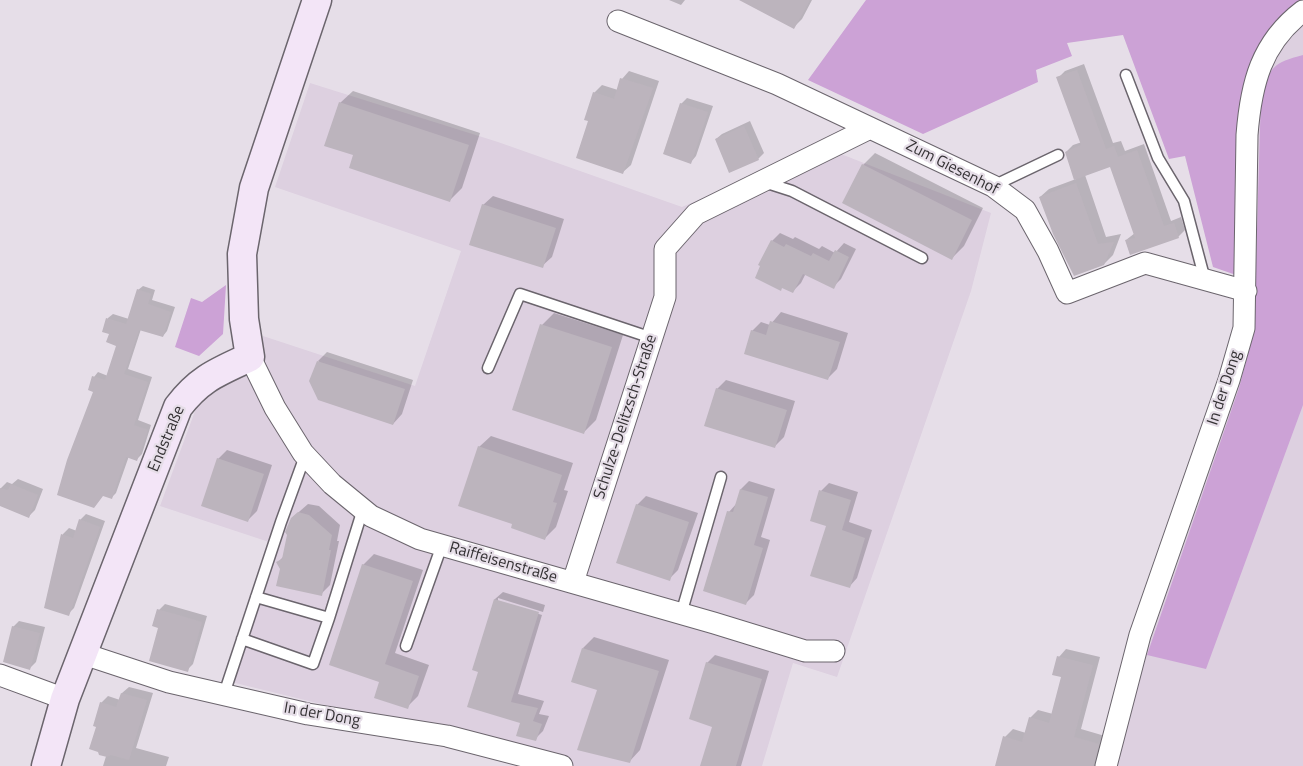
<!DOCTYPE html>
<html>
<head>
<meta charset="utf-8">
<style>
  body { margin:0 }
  canvas { display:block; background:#e6dee8 }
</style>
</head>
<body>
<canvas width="1303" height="766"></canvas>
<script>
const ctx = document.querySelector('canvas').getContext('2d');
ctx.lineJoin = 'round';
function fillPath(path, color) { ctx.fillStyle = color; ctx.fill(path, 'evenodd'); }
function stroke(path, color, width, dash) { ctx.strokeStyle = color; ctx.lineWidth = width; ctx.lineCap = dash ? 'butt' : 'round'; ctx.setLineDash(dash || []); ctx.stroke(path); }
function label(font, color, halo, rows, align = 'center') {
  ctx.font = font + ' "Titillium Web",sans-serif'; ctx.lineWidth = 4.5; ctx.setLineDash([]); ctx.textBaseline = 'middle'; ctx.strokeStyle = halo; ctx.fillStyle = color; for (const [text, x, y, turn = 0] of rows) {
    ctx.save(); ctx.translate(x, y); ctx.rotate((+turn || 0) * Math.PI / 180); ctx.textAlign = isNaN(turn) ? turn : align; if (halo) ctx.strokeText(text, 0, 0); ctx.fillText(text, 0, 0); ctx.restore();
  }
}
const built = new Path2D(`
  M1303,0V766H1113L1147,635L1244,328L1247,135L1277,14Z
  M310,83L498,142L682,207L798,157L813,143L991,213L971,291L837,677L793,663L762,766H575L227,681L269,542L160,506L198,403L215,385L255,368L263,336L415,386L461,251L275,187Z`);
const green = new Path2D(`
  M866,0H1303L1290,10L1260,45L1236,275L1213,267L1185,156L1169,159L1123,35L1067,43L1072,56L1036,70L1038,82L923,134L808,80Z
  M1303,55V405L1206,669L1147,655L1239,388L1254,331L1261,95C1271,66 1273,63 1303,55Z
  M226,285L223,334L199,356L175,347L191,298L202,302Z`);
const shadow = new Path2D(`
  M669,0H685L681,5Z
  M760,0H812L802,19L794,27Z
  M1084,64L1113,143L1121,141L1125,151L1144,144L1171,221L1181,217L1185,230L1178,237L1126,240L1135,233L1111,165L1085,175L1106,237L1121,234L1113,255L1104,264L1040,197L1049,189L1076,179L1066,152L1073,145L1082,142L1058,78L1065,71Z
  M629,71L659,81L631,165L623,172L590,120L594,93L602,85L618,90L622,79Z
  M353,91L480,133L462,188L450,200L355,154L340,103Z
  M687,98L713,106L696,156L691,162L681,104Z
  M750,121L764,153L758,159L716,139L722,134Z
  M875,153L983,208L964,246L952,258L863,165Z
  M493,196L564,219L552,257L542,266L483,205Z
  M780,233L793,239L795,237L819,249L822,246L835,253L844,243L856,249L841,279L833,287L806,273L801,283L793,291L772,241Z
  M143,286L155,290L152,300L175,307L167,331L163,336L141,329L128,369L152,377L138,420L151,425L142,454L137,459L129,456L116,493L111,498L94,377L98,372L108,376L118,345L111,333L104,331L108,318L113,314L129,319L138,290Z
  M781,312L848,333L837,369L828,378L752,331L761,322L770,325Z
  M554,313L623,335L596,420L584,432L542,325Z
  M327,352L413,380L402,414L393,424L318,361Z
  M726,380L795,401L784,437L775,446L717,389Z
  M491,436L573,463L564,490L568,491L556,527L545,538L514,523L479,447Z
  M227,450L272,465L257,511L248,520L218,459Z
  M18,479L43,489L35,510L29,516L0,504L1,488L7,482L12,484Z
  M749,481L775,489L761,537L770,540L754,595L746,603L729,512L737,503L741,489Z
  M829,483L858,492L849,522L872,530L857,578L849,587L828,525L821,491Z
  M646,496L698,513L678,570L669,579L637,505Z
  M308,504L319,506L340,525L337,541H339L330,585L321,594L281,568L277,563L284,556L292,518Z
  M86,514L105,521L74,608L68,614L46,607L63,534L69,528L77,531L80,520Z
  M374,554L423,570L395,653L429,665L418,696L407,707L381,681L363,565Z
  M503,592L545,605L543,612L498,598V601L542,615L518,694L544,701L539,714L549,716L543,731L535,739L479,671L495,599Z
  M165,604L207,616L193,664L187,670L160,627L159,610Z
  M19,621L45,627L36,662L30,668L13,627Z
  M594,637L669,660L640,750L629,762L583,648Z
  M1066,649L1100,657L1081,729L1105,736L1097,766H997L1005,737L1013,729L1026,733L1030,718L1038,710L1053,714L1063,676L1059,657Z
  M715,655L769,671L741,766H702L714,726L707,663Z
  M129,687L153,693L136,748L169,757L166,766H103L107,753L98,726L101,703L108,696L120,700L122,693Z`);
const building = new Path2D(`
  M739,0H810L794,29Z
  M1077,70L1106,149L1114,146L1118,157L1137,150L1164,226L1174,223L1179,238L1130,255L1125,240L1135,238L1110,167L1074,180L1065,152L1081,145L1056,77Z
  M620,78L653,88L623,174L576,158L588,121L584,120L593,92L614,99Z
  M339,102L469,145L450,202L349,168L353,155L324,146Z
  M680,103L708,112L691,164L663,154Z
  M744,126L759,160L729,173L715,139Z
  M862,164L972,220L952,260L842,203Z
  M1076,183L1098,244L1114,242L1104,265L1074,276L1053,234L1039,197Z
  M482,204L556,228L543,268L469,245Z
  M771,240L784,247L786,244L811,256L813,253L829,261L835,250L849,257L834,289L803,274L793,293L782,288L781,291L755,278L760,266L758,265Z
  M137,289L151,294L148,304L171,312L163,337L139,330L124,374L148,382L134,425L148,430L137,461L126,457L112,499L103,496L94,508L57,495L67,460L93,392L88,390L92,376L105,380L116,346L106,342L109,334L102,332L106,318L126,324Z
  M770,321L840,342L828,380L744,354L751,330L766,335Z
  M540,324L612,347L584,434L512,410Z
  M317,361L405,389L393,425L318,400L309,381Z
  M716,388L787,410L775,448L704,426Z
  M478,446L562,475L553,502L557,503L545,540L511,528L512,524L458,506Z
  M217,458L264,474L248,522L201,506Z
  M11,484L38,495L29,518L0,506V488L8,490Z
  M740,489L768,497L754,545L763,548L746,605L703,591L727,511L733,512Z
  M819,490L851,500L842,530L865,538L850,588L810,576L826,526L810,521Z
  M636,504L689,522L670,581L616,563Z
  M298,512L309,515L332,535L329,550H331L322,596L276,586L280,569L276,562L282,559L287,535L285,532L291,518Z
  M79,519L100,527L69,616L44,608L61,534L73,538Z
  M362,564L413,581L385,664L419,676L408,709L374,698L379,682L329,665Z
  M494,599L539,612L511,702L538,708L533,721L542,724L536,741L516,736L520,723L467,707L478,672L472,670Z
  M157,609L202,622L188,672L149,661L158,628L152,626Z
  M12,626L40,633L30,670L3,662Z
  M582,648L659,671L630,763L577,750L597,690L571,682Z
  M1057,656L1093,665L1074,737L1099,744L1093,766H995L1003,736L1022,742L1029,717L1049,723L1061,677L1052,675Z
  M706,662L762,679L736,766H700L712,727L689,719Z
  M121,693L147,700L129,760L111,755L107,757L99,755L98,752L89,749L96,727L93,726L100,702L116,707Z`);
const lane = new Path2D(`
  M1126,75L1158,158L1184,201L1205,280
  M764,182L792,191L922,258
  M993,186L1058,155
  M488,368L520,294L652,338
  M256,597L329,618L363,509
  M681,614L721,477
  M242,639L313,664L329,618
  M406,646L442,545
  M224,694L281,522L305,456`);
const street = new Path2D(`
  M618,21L777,84L993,186L1025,210L1048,251L1067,293L1145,263L1246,291
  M250,357L275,408L303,453L332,484L371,516L420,539L714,623L805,651H834
  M573,582L665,297V249L696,214L870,128
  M84,654L169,682L308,714L447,736L562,766
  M0,675L65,699
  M1106,766L1140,635L1229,380L1244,328L1247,135C1251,84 1261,43 1303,11`);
const secondary = new Path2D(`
  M46,766L65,699L178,407C200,378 218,372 250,357L244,319L242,254L254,188L317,0`);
const streetNames = [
  ["Zum Giesenhof",952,168,27],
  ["In der Dong",1225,388,-72],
  ["Schulze-Delitzsch-Straße",626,417,-72],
  ["Endstraße",167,439,-67],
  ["Raiffeisenstraße",503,563,16],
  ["In der Dong",322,715,10]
];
fillPath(built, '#ddd0e0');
fillPath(green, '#cca2d6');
fillPath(shadow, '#0003');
fillPath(building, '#bcb4bd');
stroke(lane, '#6b656d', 13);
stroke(street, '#6b656d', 23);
stroke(secondary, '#6b656d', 31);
stroke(lane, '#fff', 10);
stroke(street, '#fff', 21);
stroke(secondary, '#f3e5f7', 28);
label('16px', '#353235', '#e6dee8', streetNames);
</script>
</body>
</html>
